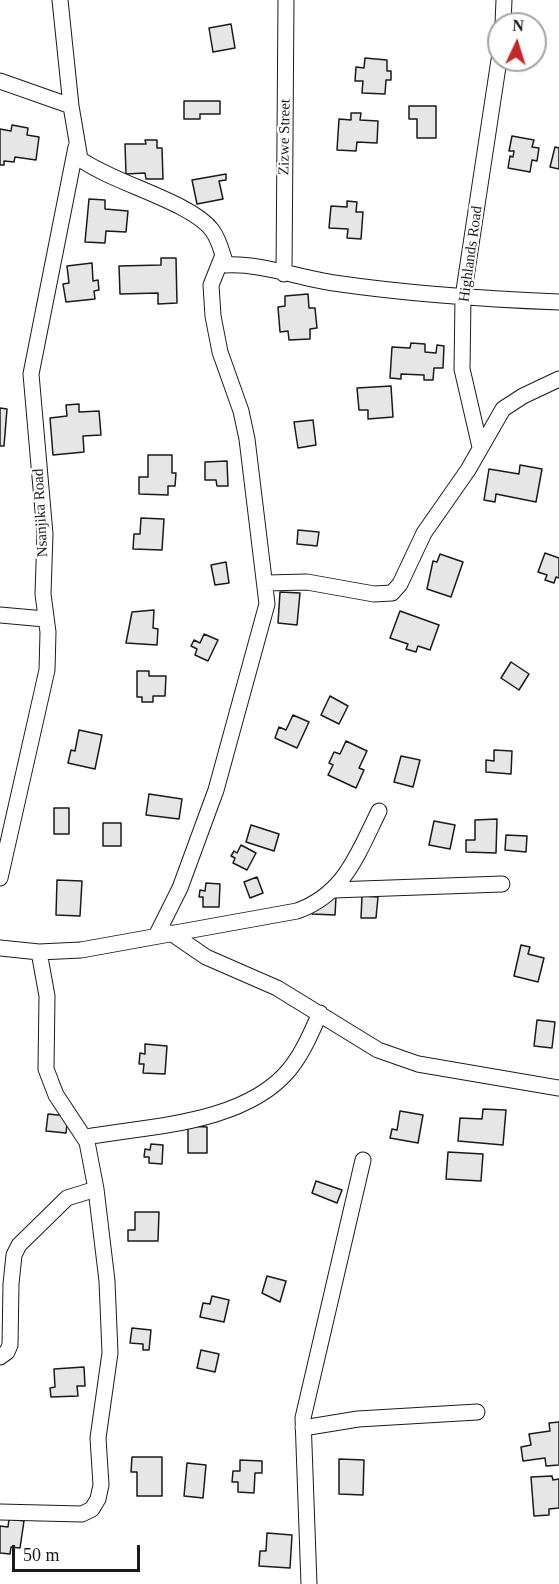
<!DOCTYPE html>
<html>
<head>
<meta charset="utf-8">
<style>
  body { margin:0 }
  #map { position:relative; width:559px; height:1584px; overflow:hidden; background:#fff; font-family:Georgia,serif }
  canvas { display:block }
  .north { position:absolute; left:487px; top:12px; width:60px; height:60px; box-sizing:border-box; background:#fff; border:2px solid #a3a3a3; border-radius:50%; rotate:4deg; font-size:16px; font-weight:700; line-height:24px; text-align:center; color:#1a1a1a }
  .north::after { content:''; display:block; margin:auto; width:21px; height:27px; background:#c62828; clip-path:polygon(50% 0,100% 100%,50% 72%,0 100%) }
  .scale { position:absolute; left:12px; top:1545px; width:128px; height:27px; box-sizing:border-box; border:3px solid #1a1a1a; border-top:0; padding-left:8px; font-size:18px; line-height:21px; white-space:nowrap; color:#1a1a1a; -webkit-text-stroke:4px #fff; paint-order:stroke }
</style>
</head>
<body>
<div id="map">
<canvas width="559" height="1584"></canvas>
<div class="north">N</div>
<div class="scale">50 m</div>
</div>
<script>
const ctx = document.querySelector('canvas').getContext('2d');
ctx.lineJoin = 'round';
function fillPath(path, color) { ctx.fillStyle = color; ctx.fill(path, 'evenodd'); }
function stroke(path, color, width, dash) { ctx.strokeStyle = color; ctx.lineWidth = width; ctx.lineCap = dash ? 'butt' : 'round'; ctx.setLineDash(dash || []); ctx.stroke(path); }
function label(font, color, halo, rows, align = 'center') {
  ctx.font = font + ' Georgia,serif'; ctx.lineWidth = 4.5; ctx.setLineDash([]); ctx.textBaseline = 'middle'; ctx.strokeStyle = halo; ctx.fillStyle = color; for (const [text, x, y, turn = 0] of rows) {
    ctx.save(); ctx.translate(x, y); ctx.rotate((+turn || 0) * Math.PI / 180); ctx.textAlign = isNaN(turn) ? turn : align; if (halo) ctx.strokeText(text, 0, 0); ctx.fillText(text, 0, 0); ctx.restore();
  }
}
const building = new Path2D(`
  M231,24L235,48L213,52L209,28Z
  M365,58L387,60V71H391V80H386L385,94L362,93L363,81H355L356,67L364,68Z
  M184,101H220V114H200V119H184Z
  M409,106H436V138H417V119H409Z
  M351,113H361L360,120L378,121L377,143L357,142L356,151L337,150L339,119L351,120Z
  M12,125L28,128L27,135L39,137L36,160L15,157L14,162L4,161V165H0V129L11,131Z
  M512,136L534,140L532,147L539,148L537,161L532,160L530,172L508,168L510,156L513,157L514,151H509Z
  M145,140H157V148H162L163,179H146L145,173L126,174L125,144H146Z
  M555,147L559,148V169L550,167Z
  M226,174V180L219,181L223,199L197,204L192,180Z
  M89,199L105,200V209L128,211L126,232L106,231L105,243L85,242Z
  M347,201L357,202L356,212H363L361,239L347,238L348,229L329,228L331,206L347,207Z
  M161,258H176L177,303L158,304V293L120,294L119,266L161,265Z
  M92,263L93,281L98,280L99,290L94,291L95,299L66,302L63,284L69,283L67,266Z
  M308,294L309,308H315L317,328L310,329V339L289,340L288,331L280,332L278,307L285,306V296Z
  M411,343L425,344V352L436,353L437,345L444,346L443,368H434L433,380H424V375L401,374V379L390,378L392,347L410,348Z
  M391,386L393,417L368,419V410H359L357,388Z
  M79,404V412L99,411L101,435L83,436L84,452L53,455L50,418L67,416L66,405Z
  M0,408L7,409L4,446H0Z
  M313,420L316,445L298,448L294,422Z
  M148,455H172V473H176L175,486H168V495L139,494V477H148Z
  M227,461L228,486H217L216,480H205V462Z
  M520,465L542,469L536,502L496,494L495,502L484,500L489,469L519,474Z
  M141,518L164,519L162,550L133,549L134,534H140Z
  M298,530L319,532L317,546L297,544Z
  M545,553L559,558V578L556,577L554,583L545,580L547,575L538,572Z
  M440,554L463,562L451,597L427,589L433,561L437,562Z
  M226,562L229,583L215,585L211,565Z
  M280,592L300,593L297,625L278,623Z
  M154,610L153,628L158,629L157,645L126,643L132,612Z
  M400,611L439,625L430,650L418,646L416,652L406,649L408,644L390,638Z
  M204,634L218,640L208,661L195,655L197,649L191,646L194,640L200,643Z
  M511,662L529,674L519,690L501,678Z
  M137,671H149V676H166L165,696H153V702H142V697H137Z
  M330,696L348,706L339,724L321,715Z
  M293,715L309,722L297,748L275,738L279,727L286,730Z
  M79,730L102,735L95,769L68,763L71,750L75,751Z
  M346,741L367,751L359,768L364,770L356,788L328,775L333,765L329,763L334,752L340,754Z
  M494,750L512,751L511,774L486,772V760L494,761Z
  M401,756L420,760L413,787L394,782Z
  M149,794L182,799L179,819L146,815Z
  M54,808H69V834H54Z
  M497,819L496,853L466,852V840H475V820Z
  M434,821L455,825L450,849L429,845Z
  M103,823H121V846H103Z
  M251,825L279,834L274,851L246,842Z
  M506,835L527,836L526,852L505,850Z
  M241,845L256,853L247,870L233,863L235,858L231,856L234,851L237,853Z
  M257,877L263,893L250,898L244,882Z
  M57,880L82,881L80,916L56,915Z
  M206,883L220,884L219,907H203V897H199L200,890L205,891Z
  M313,896L336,897L335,915L312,914Z
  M362,896L378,897L376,918H361Z
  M521,945L530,947L528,954L544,958L538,982L514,976Z
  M537,1020L555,1022L552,1048L534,1046Z
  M145,1044L167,1046L165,1074L143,1073L144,1064H139L140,1053L145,1054Z
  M483,1109L506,1110L503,1145L458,1141L460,1118L482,1119Z
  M400,1111L423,1115L418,1143L390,1138L392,1129L397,1130Z
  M48,1114L68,1116L66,1133L46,1131Z
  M188,1126L207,1127V1153H188Z
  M151,1144L163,1145L162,1164L149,1163V1157H144L145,1149L150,1150Z
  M448,1152L483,1154L481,1181L446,1179Z
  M316,1181L342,1190L337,1203L312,1193Z
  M135,1212H159L158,1241H128V1230H135Z
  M267,1276L286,1281L280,1302L262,1293Z
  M212,1296L229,1300L224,1322L200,1317L203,1303L210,1304Z
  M132,1328L151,1330L149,1350H143V1344L130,1343Z
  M201,1350L219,1354L215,1372L197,1368Z
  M84,1367L85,1386H77L78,1396L51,1397L50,1388L55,1387L54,1369Z
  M559,1422V1465L546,1466L545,1458L523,1461L521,1447L531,1445L529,1434L550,1431L549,1423Z
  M132,1457H162V1496H137V1472H131Z
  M339,1459L364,1460L363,1495L339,1494Z
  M240,1460L262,1461V1473H255L254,1493L238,1492V1482H232L233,1471H240Z
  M187,1463L206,1465L203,1498L184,1496Z
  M552,1476L553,1480L559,1479V1508L549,1509V1515L534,1516L531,1477Z
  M9,1519L24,1521L20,1548L11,1547L10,1554L0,1553V1526L8,1527Z
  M267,1533L292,1535L290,1568L259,1566L260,1551H266Z`);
const street = new Path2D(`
  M60,0L71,106
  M503,24L504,0
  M0,81L71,106L80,159C113,183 191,202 212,230C220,241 222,253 226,265C261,263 299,278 334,283C409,294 484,299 559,302
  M284,274L286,0
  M480,447L462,369L463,297L499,60
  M266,583L307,582L374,594L392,593L400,584L424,533L468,470L503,409L523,396L559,379
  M0,615L45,619
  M0,878L47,670L48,632L43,594L45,534L31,374L76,147
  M334,890L502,884
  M171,933L206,957L277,988L378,1050L418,1064L559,1088
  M156,936L180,888L216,790L267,604L247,439L241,411L220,352L213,316L211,285L223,255
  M0,948L39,952L81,950L297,911C345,894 358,853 379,811
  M86,1137C149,1126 244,1124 289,1070C303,1053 311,1033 320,1013
  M0,1357L7,1352L10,1345L11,1284L14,1255L19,1245L67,1198L96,1189
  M303,1428L358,1419L477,1412
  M0,1512L82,1514L92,1509L98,1499L101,1485L98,1438L110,1353L107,1281L96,1189L87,1142L56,1095L46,1069L47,996L39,952
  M309,1584L303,1418L363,1160`);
const streetNames = [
  ["Zizwe Street",285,137,-89],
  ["Highlands Road",471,254,-82],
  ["Nsanjika Road",41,513,-93]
];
fillPath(building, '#e6e6e6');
stroke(building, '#1a1a1a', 1.5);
stroke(street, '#1a1a1a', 17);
stroke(street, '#fff', 15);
label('15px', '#1a1a1a', '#fff', streetNames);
</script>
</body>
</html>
